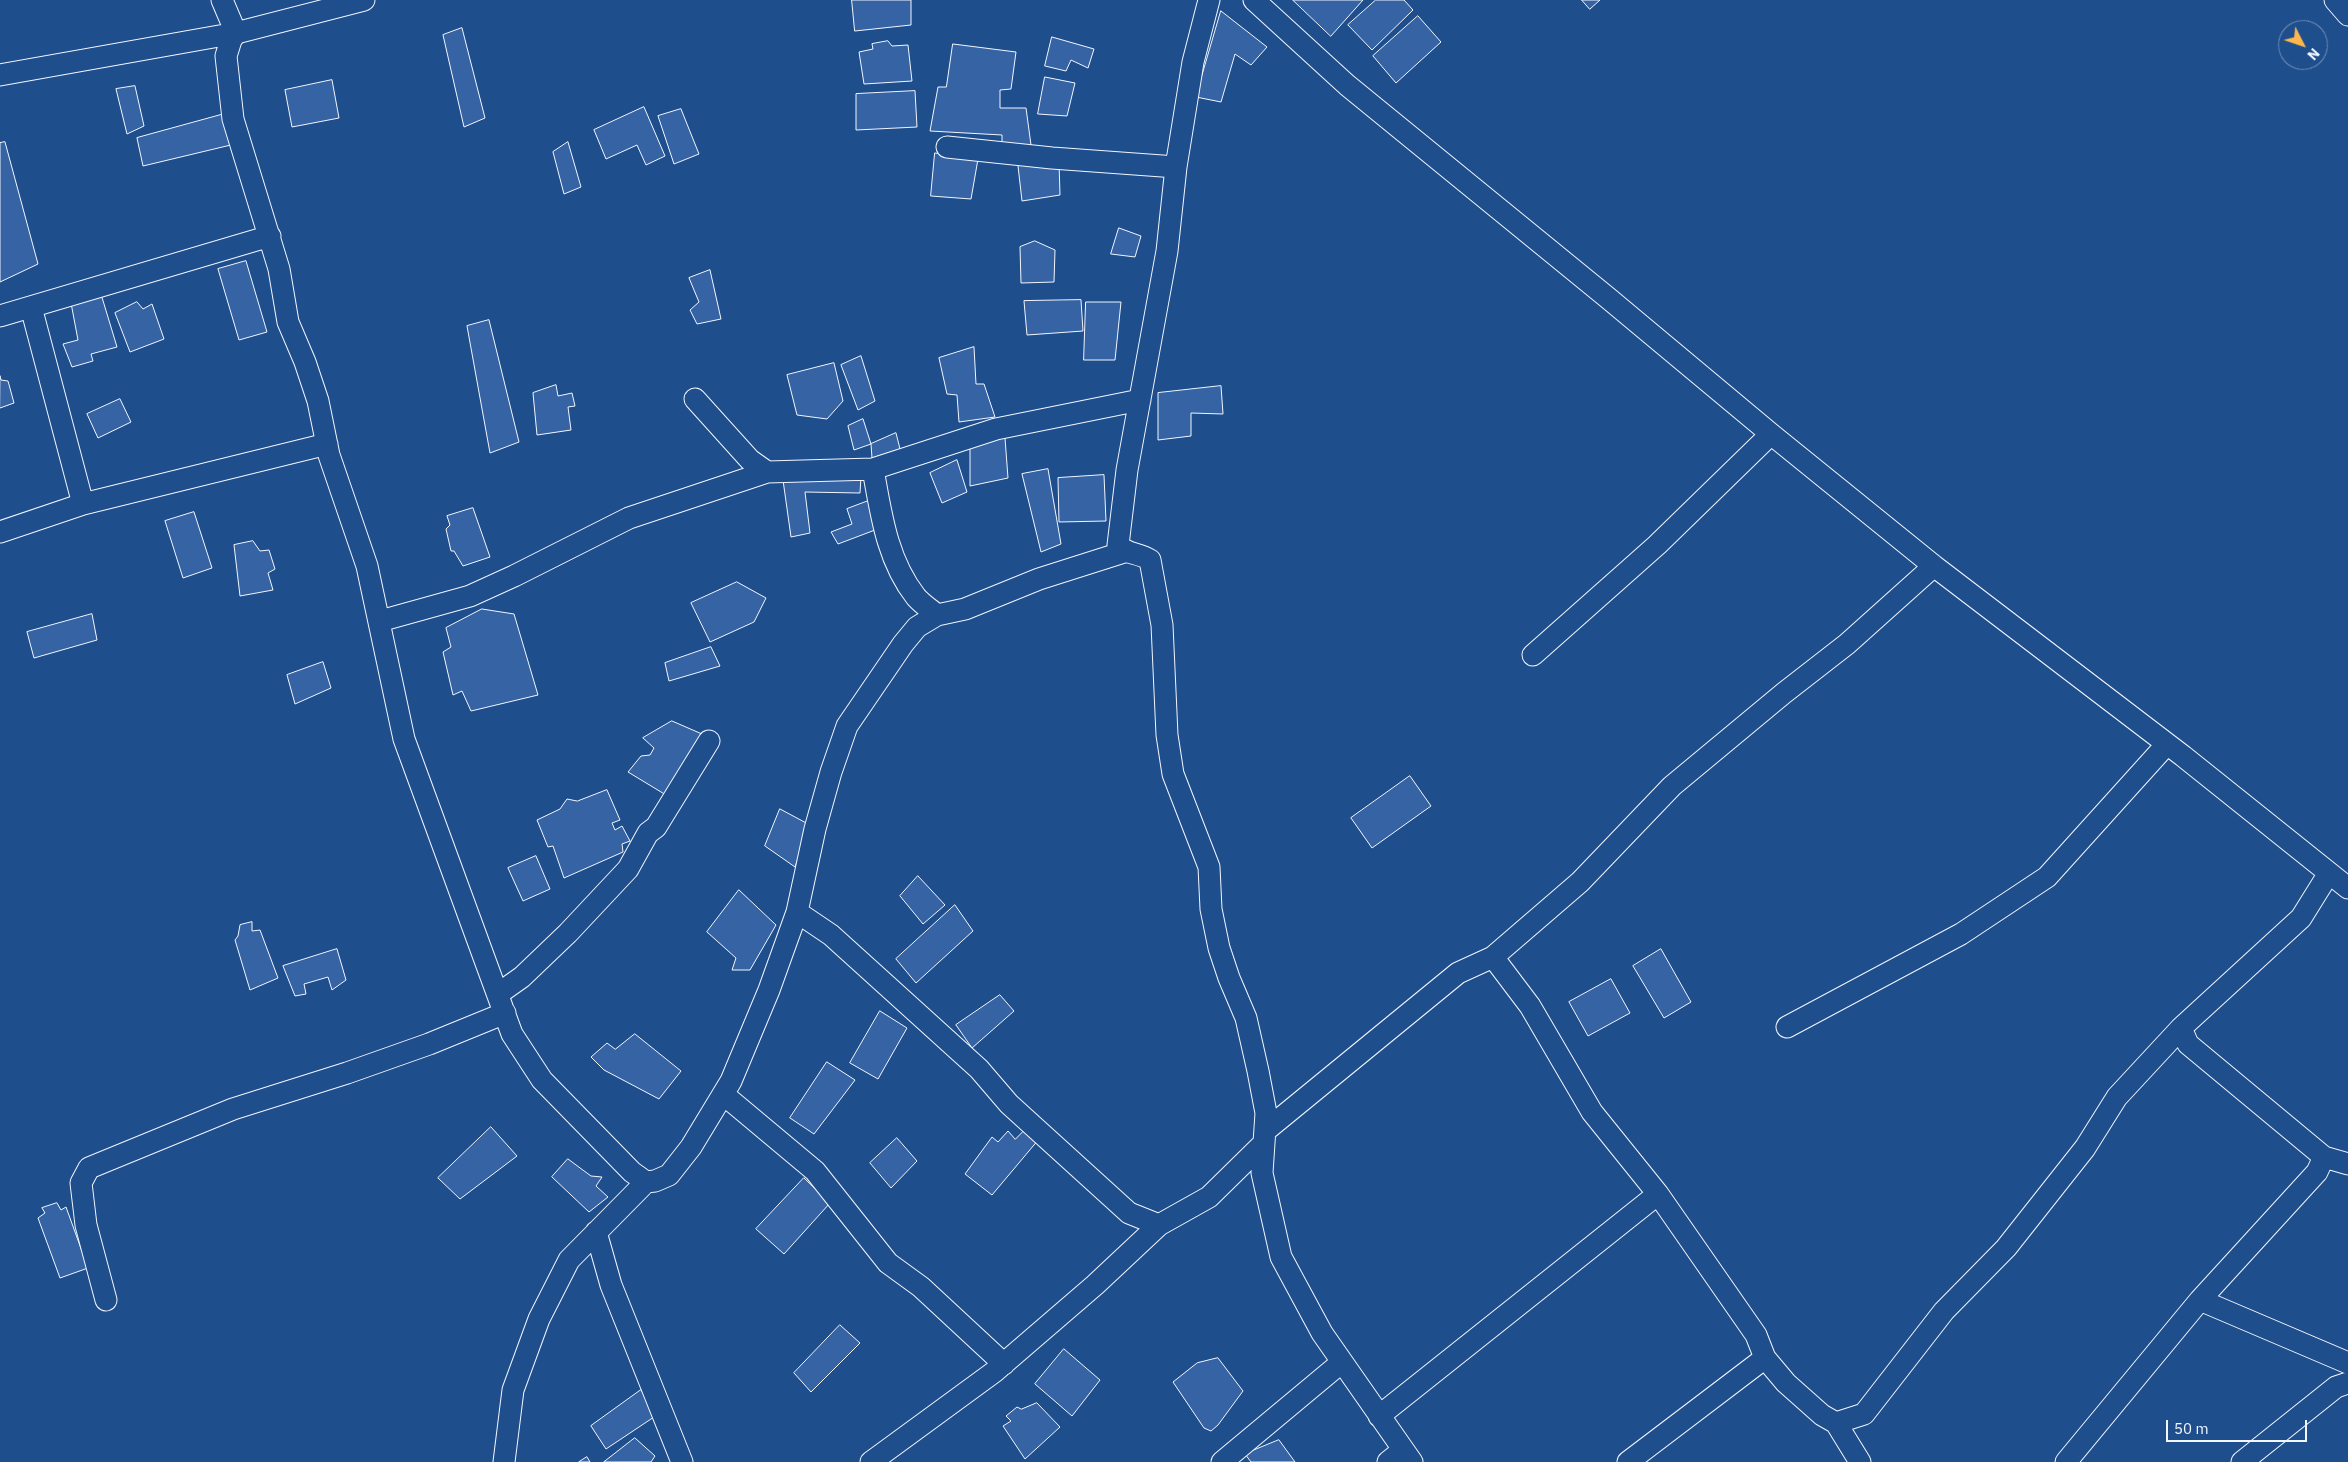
<!DOCTYPE html>
<html>
<head>
<meta charset="utf-8">
<style>
  body { margin:0 }
  #map { position:relative; width:2348px; height:1462px; overflow:hidden; background:#1f4e8c; font-family:"IBM Plex Sans",sans-serif }
  canvas { display:block }
  .north { position:absolute; left:2278px; top:20px; width:50px; height:50px; box-sizing:border-box; background:#1f4e8c; border:1px solid #7391ba; border-radius:50%; rotate:131deg; font-size:14px; font-weight:700; line-height:20px; text-align:center; color:#f2f6ff }
  .north::after { content:''; display:block; margin:auto; width:18px; height:22px; background:#ffb74d; clip-path:polygon(50% 0,100% 100%,50% 72%,0 100%) }
  .scale { position:absolute; left:2166px; top:1420px; width:141px; height:22px; box-sizing:border-box; border:2px solid #f2f6ff; border-top:0; padding-left:6px; font-size:15px; line-height:18px; white-space:nowrap; color:#f2f6ff; -webkit-text-stroke:4px #1f4e8c; paint-order:stroke }
</style>
</head>
<body>
<div id="map">
<canvas width="2348" height="1462"></canvas>
<div class="north">N</div>
<div class="scale">50 m</div>
</div>
<script>
const ctx = document.querySelector('canvas').getContext('2d');
ctx.lineJoin = 'round';
function fillPath(path, color) { ctx.fillStyle = color; ctx.fill(path, 'evenodd'); }
function stroke(path, color, width, dash) { ctx.strokeStyle = color; ctx.lineWidth = width; ctx.lineCap = dash ? 'butt' : 'round'; ctx.setLineDash(dash || []); ctx.stroke(path); }
const building = new Path2D(`
  M852,0H911V25L855,31Z
  M1293,0H1363L1331,36Z
  M1376,0H1404L1413,10L1372,50L1348,25Z
  M1582,0H1600L1590,9Z
  M1221,11L1267,47L1251,65L1235,54L1221,102L1196,97Z
  M1418,16L1441,42L1396,83L1373,56Z
  M462,28L485,118L464,127L443,35Z
  M1052,37L1094,49L1088,68L1071,60L1066,71L1045,66Z
  M888,41L892,46L908,45L912,81L864,84L859,52L873,49L872,44Z
  M953,44L1016,52L1011,89L1000,90V108H1026L1031,145L1002,143V135L930,131L938,87H946Z
  M1045,77L1075,83L1067,116L1038,114Z
  M332,80L339,118L292,127L285,90Z
  M135,86L144,126L127,134L116,89Z
  M915,91L917,127L856,130V94Z
  M644,107L665,156L646,165L637,145L606,159L594,130Z
  M681,109L699,154L674,164L658,116Z
  M228,113L235,144L143,166L137,138Z
  M5,142L38,264L0,282V143Z
  M568,142L581,187L564,194L553,152Z
  M935,153L978,159L971,199L931,196Z
  M1059,162L1060,195L1022,201L1018,166Z
  M1119,228L1141,236L1135,257L1111,254Z
  M1035,241L1055,250L1054,282L1021,283L1020,247Z
  M246,261L267,332L239,340L218,269Z
  M710,270L721,319L697,324L690,310L699,302L689,278Z
  M101,294L117,347L91,354L93,361L72,367L63,344L78,340L71,303Z
  M1081,300L1083,331L1027,335L1024,301Z
  M137,302L143,309L152,304L164,339L130,352L115,313Z
  M1086,302H1121L1115,360H1084Z
  M489,320L519,442L490,453L467,326Z
  M974,347L976,384H984L995,417L959,422L957,395L947,394L939,358Z
  M861,356L875,401L858,410L841,365Z
  M834,363L843,401L827,419L797,415L787,375Z
  M0,376L1,380L8,381L14,403L0,408Z
  M556,385L558,396L572,393L575,406L568,407L571,430L537,435L533,393Z
  M1221,386L1223,414L1191,413V436L1158,440V393Z
  M120,399L131,422L98,438L87,414Z
  M863,419L871,444L854,450L848,426Z
  M896,433L900,449L872,458L871,444Z
  M1005,438L1008,478L970,486V447Z
  M957,460L967,492L942,503L930,473Z
  M1048,469L1061,544L1041,552L1022,474Z
  M1104,475L1106,521L1059,522L1058,478Z
  M861,477L860,493L805,492L810,533L791,537L783,480Z
  M871,500L875,530L838,544L831,532L852,524L847,509Z
  M473,508L490,557L463,566L454,551H451L446,529L450,525L447,516Z
  M194,512L212,568L183,578L165,521Z
  M253,541L260,551L269,550L275,569L268,573L273,590L240,596L234,545Z
  M737,582L766,598L754,622L710,642L691,603Z
  M482,609L514,614L538,695L471,711L462,691L453,695L443,652L451,647L446,628Z
  M92,614L97,640L34,658L27,632Z
  M711,647L720,666L669,681L665,663Z
  M323,662L331,688L295,704L287,675Z
  M672,721L702,734L666,795L628,772L641,756L650,755L654,748L643,738Z
  M1410,776L1431,806L1372,848L1351,818Z
  M607,790L620,820L612,823L615,830L622,826L630,841L622,844L623,852L564,878L553,846L548,847L537,820L560,809L567,799L577,801Z
  M780,809L810,825L795,867L765,846Z
  M536,856L550,889L523,901L508,868Z
  M918,876L945,905L923,924L900,896Z
  M739,890L776,925L750,970H732L736,958L707,932Z
  M955,905L973,931L916,983L896,959Z
  M252,922V931L260,930L278,978L250,990L235,940L238,936L240,925Z
  M337,949L346,980L332,990L328,977L304,984L306,994L295,996L283,966Z
  M1661,949L1691,1002L1664,1018L1633,966Z
  M1611,979L1630,1013L1588,1036L1569,1002Z
  M1000,995L1014,1011L972,1048L956,1025Z
  M880,1011L907,1028L878,1079L850,1063Z
  M635,1034L681,1071L659,1099L604,1070L591,1057L607,1043L615,1049Z
  M827,1062L855,1080L814,1134L790,1118Z
  M491,1127L517,1156L460,1199L438,1178Z
  M1027,1128L1039,1139L992,1195L965,1174L992,1137L998,1142L1008,1131L1015,1139Z
  M897,1138L917,1161L891,1188L870,1163Z
  M568,1159L591,1176L602,1177L596,1186L608,1197L589,1212L552,1177Z
  M804,1178L830,1203L784,1254L756,1229Z
  M57,1203L61,1210L66,1207L88,1268L60,1278L38,1218L45,1213L42,1208Z
  M840,1325L860,1343L811,1392L794,1373Z
  M1064,1349L1100,1380L1072,1416L1035,1384Z
  M1218,1358L1243,1391L1218,1425L1211,1431L1204,1428L1173,1382L1197,1363Z
  M641,1390L657,1415L606,1449L591,1426Z
  M1037,1403L1060,1427L1025,1459L1003,1426L1011,1421L1006,1416L1017,1407L1021,1409Z
  M635,1438L655,1456L651,1462H604Z
  M1279,1440L1295,1462H1251L1245,1454Z
  M587,1457L590,1462H579Z`);
const minor = new Path2D(`
  M222,0L236,33
  M1209,0L1193,62L1176,167L1167,251L1127,470L1118,545C1127,555 1138,552 1150,560L1162,625L1167,735L1173,774L1209,867L1211,909L1219,948L1229,978L1246,1018L1258,1071L1266,1113L1262,1173L1281,1257L1322,1333L1412,1462
  M1254,0L1347,85L1608,298L1771,434L1934,566L2183,756L2348,888
  M2335,0L2348,15
  M236,33L231,40L226,56L233,119L279,269L288,322L305,362L318,401L329,455L367,566L404,739L512,1034L542,1080L632,1172L646,1182L655,1181L669,1175L691,1147L731,1081L769,990L797,912L815,829L831,772L847,726L903,644L917,627L937,615L965,609L1039,579L1124,552
  M0,75L236,33L364,0
  M947,147L1052,158L1176,167
  M31,307L83,504
  M0,316L270,236
  M695,399L750,460L767,472L873,469
  M0,532L83,504L327,444
  M937,615C930,609 922,604 916,597C887,560 881,514 873,469L996,429L1140,400
  M380,621L470,596L514,576L629,518L767,472
  M1533,655L1657,545L1771,434
  M797,912L831,935L979,1069L1009,1104L1129,1213L1159,1225
  M1493,957L1530,1006L1592,1112L1658,1194L1756,1335L1765,1358L1786,1383L1822,1415L1836,1423L1860,1462
  M498,994L522,977L568,933L628,869L648,833L656,827L709,741
  M1787,1027L1961,934L2047,877L2167,744
  M723,1094L815,1171L888,1263L921,1287L1004,1364
  M1265,1131L1458,973L1493,957L1580,882L1672,786L1784,693L1847,644L1934,566
  M2324,1157L2348,1164
  M596,1232L611,1285L682,1462
  M106,1300L86,1225L81,1183L89,1168L233,1109L347,1073L429,1044L505,1013
  M2200,1300L2348,1363
  M1379,1416L1658,1194
  M1836,1423L1864,1414L1944,1311L2006,1248L2085,1148L2117,1097L2181,1028L2301,918L2329,873
  M504,1462L513,1390L539,1319L569,1260L646,1182
  M871,1462L994,1372L1095,1285L1159,1225L1209,1197L1264,1143
  M1222,1462L1342,1362
  M1388,1462L1403,1450
  M1628,1462L1765,1358
  M2066,1462L2200,1300L2317,1172L2324,1157L2188,1044L2181,1028
  M2242,1462L2336,1387L2348,1383`);
fillPath(building, '#3563a3');
stroke(building, '#f2f6ff', 1);
stroke(minor, '#f2f6ff', 23);
stroke(minor, '#1f4e8c', 21);
</script>
</body>
</html>
